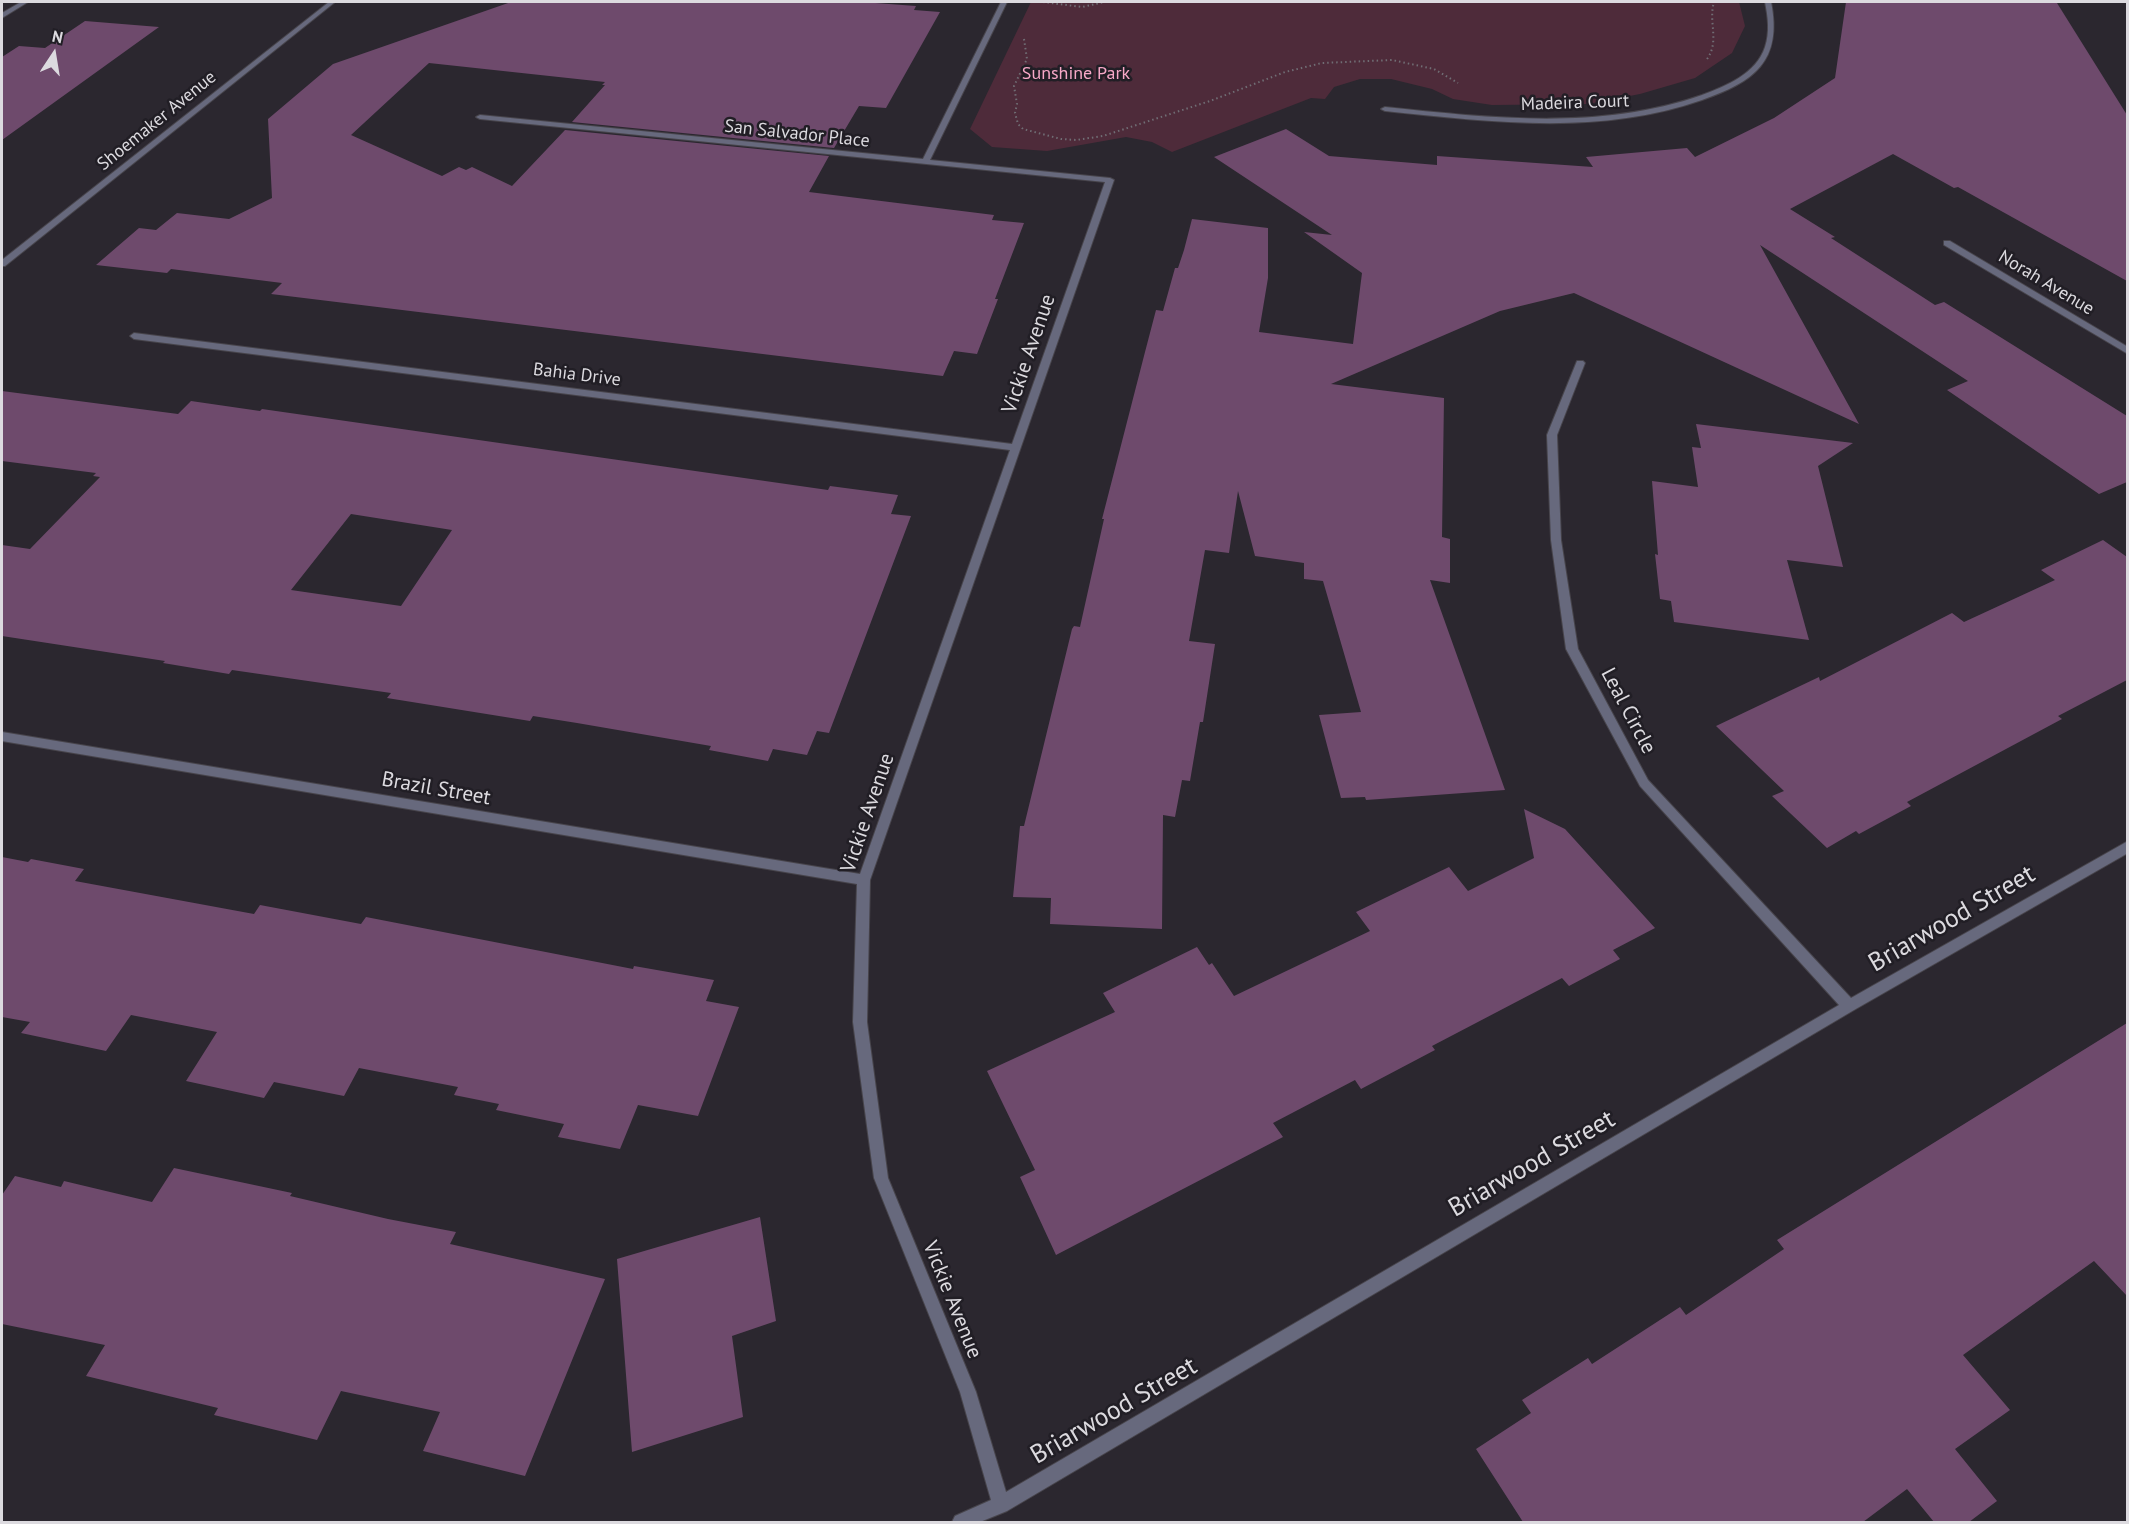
<!DOCTYPE html>
<html>
<head>
<meta charset="utf-8">
<style>
  body { margin:0 }
  #map { position:relative; width:2129px; height:1524px; overflow:hidden; background:#2b272f; font-family:"PT Sans",sans-serif }
  canvas { display:block }
  .frame { position:absolute; inset:0; border:3px solid #dcdadf; pointer-events:none }
  .north { position:absolute; left:24px; top:24px; width:60px; height:60px; -webkit-text-stroke:4px #211e25; paint-order:stroke; rotate:12deg; font-size:16px; font-weight:700; line-height:24px; text-align:center; color:#dcdadf }
  .north::after { content:''; display:block; margin:auto; width:21px; height:27px; background:#dcdadf; clip-path:polygon(50% 0,100% 100%,50% 72%,0 100%) }
</style>
</head>
<body>
<div id="map">
<canvas width="2129" height="1524"></canvas>
<div class="frame"></div>
<div class="north">N</div>
</div>
<script>
const ctx = document.querySelector('canvas').getContext('2d');
ctx.lineJoin = 'round';
function fillPath(path, color) { ctx.fillStyle = color; ctx.fill(path, 'evenodd'); }
function stroke(path, color, width, dash) { ctx.strokeStyle = color; ctx.lineWidth = width; ctx.lineCap = dash ? 'butt' : 'round'; ctx.setLineDash(dash || []); ctx.stroke(path); }
function label(font, color, halo, rows, align = 'center') {
  ctx.font = font + ' "PT Sans",sans-serif'; ctx.lineWidth = 5; ctx.setLineDash([]); ctx.textBaseline = 'middle'; ctx.strokeStyle = halo; ctx.fillStyle = color; for (const [text, x, y, turn = 0] of rows) {
    ctx.save(); ctx.translate(x, y); ctx.rotate((+turn || 0) * Math.PI / 180); ctx.textAlign = isNaN(turn) ? turn : align; if (halo) ctx.strokeText(text, 0, 0); ctx.fillText(text, 0, 0); ctx.restore();
  }
}
const green = new Path2D(`
  M1031,2H1739L1745,26L1732,53L1695,78L1640,94L1588,104L1492,105L1453,99L1432,89L1391,79H1360L1334,87L1325,99L1311,98L1172,152L1152,142L1126,137L1047,151L992,147L970,129Z`);
const building = new Path2D(`
  M511,2H862L916,6L914,10L940,12L886,108L859,106L834,148L572,122L605,85H602L605,82L429,63L351,135L442,176L459,167L466,170L472,167L512,186L565,130L829,156L809,192L994,215L992,220L1024,223L995,299H998L977,354L954,351L943,376L271,294L282,283L171,269L167,273L96,265L139,228L156,230L177,213L229,219L272,198L268,119L333,64Z
  M1846,2L2057,3L2127,115V281L1958,187L1954,188L1893,154L1790,209L1835,237L1831,238L1935,305L1944,302L2127,416V482L2099,494L1947,390L1968,381L1760,245L1859,424L1574,293L1500,311L1331,384L1444,398L1442,537L1450,539V583L1430,580L1505,790L1366,800L1365,797L1341,798L1319,715L1361,712L1323,581L1304,579V563L1255,556L1238,491L1229,553L1205,550L1189,641L1215,644L1203,722H1200L1190,781L1182,780L1175,817L1163,815L1162,929L1050,924L1051,898L1013,897L1020,826H1024L1072,629L1074,626L1080,627L1104,519H1102L1145,352L1156,310L1163,311L1175,268H1178L1184,250L1192,219L1268,228V278L1259,332L1353,344L1362,273L1304,232L1332,235L1214,157L1286,129L1329,156L1437,165V156L1593,167L1586,157L1687,148L1695,157L1774,118L1835,78Z
  M85,21L159,27L2,140V57L19,46L45,48Z
  M2,391L178,414L191,401L260,411L262,409L828,490L830,486L898,495L891,514L911,516L829,733L817,731L807,755L773,749L768,761L709,750L711,746L577,723L533,716L530,721L387,698L391,693L232,670L229,674L163,663L165,661L2,636V545L30,549L100,477L93,476L96,473L2,461ZM351,514L452,530L401,606L291,590Z
  M1696,424L1853,443L1818,466L1843,567L1787,560L1809,640L1674,622L1671,601L1660,599L1655,554L1658,555L1652,481L1698,487L1692,447L1701,448Z
  M2103,540L2127,557V680L2058,716L2062,719L1907,802L1911,806L1859,834L1856,831L1827,848L1772,796L1784,791L1716,726L1819,677L1820,681L1952,613L1964,622L2055,580L2041,570Z
  M1524,809L1565,829L1655,928L1613,950L1620,959L1569,986L1562,978L1432,1046L1435,1050L1361,1089L1355,1080L1273,1123L1283,1137L1056,1255L1020,1177L1035,1170L987,1071L1115,1012L1103,993L1197,947L1209,965L1212,963L1234,996L1370,931L1356,912L1449,867L1468,891L1534,858Z
  M2,857L28,862L31,859L84,869L75,881L254,914L260,905L361,924L366,917L633,969L634,966L714,980L706,1001L739,1007L698,1116L638,1105L620,1149L558,1137L564,1124L496,1110L499,1104L454,1095L458,1087L359,1068L344,1096L274,1082L264,1098L186,1081L217,1032L131,1015L106,1051L21,1033L30,1022L2,1017Z
  M2127,1023V1296L2094,1261L1963,1355L2010,1410L1955,1449L1997,1501L1969,1522H1934L1907,1489L1863,1522H1523L1476,1449L1531,1413L1522,1400L1588,1358L1592,1364L1680,1307L1686,1315L1784,1249L1777,1240Z
  M174,1168L292,1193L290,1196L388,1219L456,1232L450,1244L605,1279L525,1476L423,1451L440,1412L341,1391L317,1440L214,1415L218,1408L86,1376L105,1345L2,1324V1195L15,1176L61,1187L64,1181L152,1202Z
  M760,1217L776,1321L732,1336L743,1417L632,1452L617,1259Z`);
const path = new Path2D(`
  M1043,2L1082,7L1104,2
  M1024,39L1027,59L1014,86L1017,104L1015,113L1018,124L1023,129L1061,139L1076,140L1103,136L1210,101L1285,72L1322,63L1392,60L1434,69L1458,83
  M1707,59C1720,41 1708,22 1714,2`);
const minor = new Path2D(`
  M21,2H28L2,18V13Z
  M1001,2H1007L930,160L1110,178L1114,180L870,880L867,1022L888,1178L976,1392L1006,1492L1839,1005L1640,786L1566,649L1551,540L1547,435L1577,361H1583L1585,363L1557,435L1561,540L1578,649L1648,780L1851,998L2128,841V853L1854,1010L1007,1511L980,1522H952L955,1516L991,1500L960,1392L874,1178L853,1022L857,884L2,741V732L860,874L1010,450L134,339L130,336L134,333L1012,444L1105,182L480,119L476,117L480,115L923,159Z
  M1765,2H1771C1783,62 1753,82 1702,100C1599,136 1491,122 1385,111L1381,109L1385,107C1491,118 1599,131 1702,95C1726,86 1756,74 1765,47C1770,32 1768,17 1765,2Z
  M1944,241H1950L2128,347V354L1944,245Z`);
const tertiary = new Path2D(`
  M329,2H335L5,266H2V260Z`);
const farParknames = [
  ["Sunshine Park",1076,74]
];
const farStreetnames = [
  ["Madeira Court",1575,103,-2],
  ["Shoemaker Avenue",157,121,-39],
  ["San Salvador Place",797,134,6],
  ["Norah Avenue",2046,283,31],
  ["Bahia Drive",577,375,7]
];
const streetNames = [
  ["Vickie Avenue",1029,354,-71],
  ["Leal Circle",1628,711,62],
  ["Brazil Street",436,789,10],
  ["Vickie Avenue",868,813,-71],
  ["Vickie Avenue",952,1300,68]
];
const nearStreetnames = [
  ["Briarwood Street",1952,919,-30],
  ["Briarwood Street",1532,1164,-30],
  ["Briarwood Street",1114,1411,-30]
];
fillPath(green, '#4e2b3a');
fillPath(building, '#6e4a6c');
stroke(minor, '#47444b', 2);
stroke(tertiary, '#47444b', 2);
stroke(path, '#706d74', 2, [1.5, 3]);
fillPath(minor, '#67697d');
fillPath(tertiary, '#67697d');
label('18px', '#f7a8c7', '#211e25', farParknames);
label('18px', '#dcdadf', '#211e25', farStreetnames);
label('21px', '#dcdadf', '#211e25', streetNames);
label('26px', '#dcdadf', '#211e25', nearStreetnames);
</script>
</body>
</html>
